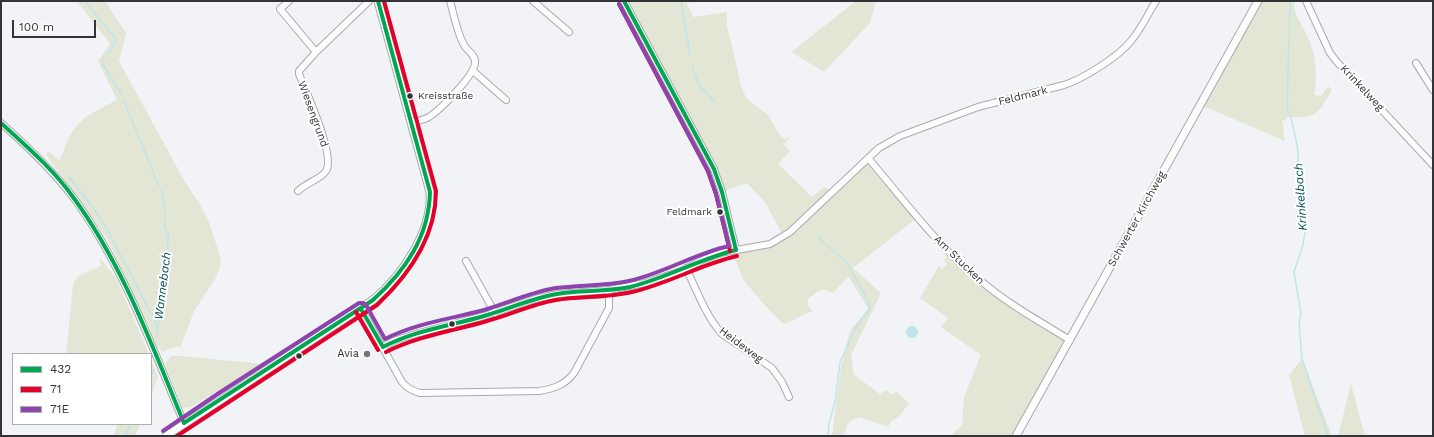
<!DOCTYPE html>
<html>
<head>
<meta charset="utf-8">
<style>
  body { margin:0 }
  #map { position:relative; width:1434px; height:437px; overflow:hidden; background:#f2f3f7; font-family:"Work Sans",sans-serif }
  canvas { display:block }
  .frame { position:absolute; inset:0; border:2px solid #333437; pointer-events:none }
  .legend { position:absolute; left:12px; top:353px; width:140px; height:72px; box-sizing:border-box; background:#fff; border:1px solid #adaeaf; margin:0; padding:5px 7px; list-style:none; font-size:12px; color:#333437 }
  .legend li { display:flex; align-items:center; gap:8px; height:20px }
  .legend b { width:20px; border:1px solid #adaeaf }
  .scale { position:absolute; left:12px; top:20px; width:84px; height:18px; box-sizing:border-box; border:2px solid #333437; border-top:0; padding-left:5px; font-size:12px; line-height:14px; white-space:nowrap; color:#333437; -webkit-text-stroke:3px #fff; paint-order:stroke }
</style>
</head>
<body>
<div id="map">
<canvas width="1434" height="437"></canvas>
<div class="frame"></div>
<ul class="legend">
<li><b style="height:5px;background:#00a651"></b>432</li>
<li><b style="height:5px;background:#e4002b"></b>71</li>
<li><b style="height:5px;background:#8e44ad"></b>71E</li>
</ul>
<div class="scale">100 m</div>
</div>
<script>
const ctx = document.querySelector('canvas').getContext('2d');
ctx.lineJoin = 'round';
function fillPath(path, color) { ctx.fillStyle = color; ctx.fill(path, 'evenodd'); }
function stroke(path, color, width, dash) { ctx.strokeStyle = color; ctx.lineWidth = width; ctx.lineCap = dash ? 'butt' : 'round'; ctx.setLineDash(dash || []); ctx.stroke(path); }
function label(font, color, halo, rows, align = 'center') {
  ctx.font = font + ' "Work Sans",sans-serif'; ctx.lineWidth = 4; ctx.setLineDash([]); ctx.textBaseline = 'middle'; ctx.strokeStyle = halo; ctx.fillStyle = color; for (const [text, x, y, turn = 0] of rows) {
    ctx.save(); ctx.translate(x, y); ctx.rotate((+turn || 0) * Math.PI / 180); ctx.textAlign = isNaN(turn) ? turn : align; if (halo) ctx.strokeText(text, 0, 0); ctx.fillText(text, 0, 0); ctx.restore();
  }
}
const green = new Path2D(`
  M77,1H105L126,33L119,61L185,182L199,203L208,220L219,252L221,265L215,279L194,311L180,348L177,346L162,352L152,339L150,328L140,310L108,240L47,156V150L60,161C64,149 68,137 76,127C84,115 104,107 117,100L98,61L110,44Z
  M624,1H686L693,17L727,12V26L742,89L747,99L768,115L780,136L785,139L791,137L783,144L790,151L778,164L812,197L824,187L830,190L868,158L918,217L853,268L881,293L851,355L854,375L880,394L886,390L892,395L896,391L909,403L899,417L891,421L888,427L859,417L849,422L843,436H832L841,366L847,341L851,329L863,315L868,308L849,277L845,280L833,293C822,286 818,291 808,299V305L812,311L784,324L771,312L744,281L732,251L752,248L783,236L765,202L747,183L722,192L714,169Z
  M856,1H876L870,23L824,72L791,52Z
  M1258,1H1294C1294,17 1301,22 1307,35C1316,54 1318,75 1314,95L1321,96L1328,86L1332,90C1317,116 1316,118 1286,117V121L1282,120L1285,141L1201,105Z
  M949,253L981,281L1070,340L1016,436H953L954,432L962,426L964,397L981,355L941,327L948,318L920,298L939,266L942,269L947,264L944,260Z
  M100,258L116,278L149,354H66L73,285L77,277L101,266Z
  M171,356H181L263,364L191,407L182,408L165,364Z
  M1302,359L1332,436H1305L1289,375Z
  M151,360L158,377L151,395Z
  M1351,384L1365,436H1338Z
  M118,424H140L135,436H113Z`);
const water = new Path2D(`
  M906 332a6 6 0 1 1 12 0a6 6 0 1 1-12 0Z`);
const stream = new Path2D(`
  M85,1L115,38L116,41L108,54
  M681,1L690,54
  M1290,1L1287,109L1291,117L1297,145L1305,232L1303,245L1294,272L1301,313L1299,322L1302,359L1304,364L1328,436
  M104,59L103,64L104,66L121,94
  M692,67L699,85L709,95L715,103
  M124,101L159,186
  M69,177L94,209L107,229L158,327
  M819,238L847,263L870,304L869,310L856,327L840,362L835,402L829,424L828,436
  M157,335L162,295L161,290L165,282L163,274C173,262 164,249 169,236L164,227C166,217 164,200 161,190
  M151,374L153,370
  M125,436L131,424`);
const minor = new Path2D(`
  M289,1L280,9L316,52
  M533,1L569,32
  M624,1L714,169L722,192L736,250
  M1306,1L1330,53L1337,62L1433,165
  M1416,63L1433,90
  M473,71L506,100
  M1,123C27,146 52,170 73,197C123,265 152,347 184,423
  M411,123C418,121 424,120 429,117C440,110 474,76 475,63C476,55 468,52 464,45C457,33 454,15 450,1
  M868,158C904,200 938,247 981,281C1008,304 1039,321 1070,340
  M298,191C306,183 321,179 326,171C336,157 306,91 299,74V71L316,52L369,1
  M466,261L495,313
  M686,268C697,291 706,316 722,334L772,368L782,382L789,397
  M361,309L402,382C407,388 412,391 420,393L539,391C553,389 565,385 574,373L609,308V290
  M383,347L396,340L419,333L484,316L535,299L558,294L609,290L645,283L681,271L705,259L720,253L770,244L790,232L879,148L900,136L978,107L1064,85C1083,79 1118,57 1131,41C1141,29 1148,14 1156,1`);
const major = new Path2D(`
  M166,436L373,300C401,277 433,231 430,192L378,1
  M1016,436L1258,1`);
const bus1 = new Path2D(`
  M1,123C26,146 53,169 73,197C123,265 152,346 184,423
  M361,309L383,347C415,330 450,326 484,316C509,309 532,298 557,294C581,290 606,292 630,287C667,278 699,259 736,250L722,192L714,169L624,1
  M184,423L373,300C405,271 429,237 430,192L378,1`);
const bus2 = new Path2D(`
  M619,4L708,171L716,194L730,251
  M356,312L378,350
  M386,352C418,336 453,331 487,321C510,315 532,304 556,300C581,296 607,298 632,292C668,284 701,264 737,256
  M177,436L377,305C409,275 436,237 436,191L384,1`);
const bus3 = new Path2D(`
  M163,431L219,393L359,303H363L366,305L385,339C416,323 451,319 484,310C508,303 531,292 556,288C581,285 605,286 629,281C664,273 694,254 729,246L716,194L708,171L619,4`);
const markers = [
  [410,96,3.5,"#333437"],
  [720,212,3.5,"#333437"],
  [452,324,3.5,"#333437"],
  [367,354,4,"#76777a"],
  [299,356,3.5,"#333437"]
];
const busNames = [
  ["Kreisstraße",418,96],
  ["Feldmark",712,212,"right"]
];
const streetNames = [
  ["Krinkelweg",1362,88,47],
  ["Feldmark",1023,96,-14],
  ["Wiesengrund",313,114,70],
  ["Schwerter Kirchweg",1137,219,-61],
  ["Am Stucken",959,260,44],
  ["Heideweg",741,345,37]
];
const poiNames = [
  ["Avia",359,354]
];
const waterNames = [
  ["Krinkelbach",1301,197,-94],
  ["Wannebach",163,286,-83]
];
fillPath(green, '#e3e5d5');
fillPath(water, '#c0e4eb');
stroke(stream, '#c0e4eb', 1.5);
stroke(minor, '#a9aaad', 8);
stroke(major, '#a9aaad', 9);
stroke(minor, '#fdfdfe', 6);
stroke(major, '#fdfdfe', 7);
stroke(bus1, '#00a651', 4);
stroke(bus2, '#e4002b', 4);
stroke(bus3, '#8e44ad', 4);
for (const [x, y, r, color] of markers) { const dot = new Path2D(); dot.arc(x, y, r, 0, 2 * Math.PI); ctx.fillStyle = color; ctx.fill(dot); stroke(dot, '#fff', 1.5); }
label('10px', '#333437', '#fff', busNames, 'left');
label('11px', '#333437', '#fff', streetNames);
label('11px', '#333437', '#fff', poiNames, 'right');
label('italic 12px', '#02515a', '#fff', waterNames);
</script>
</body>
</html>
